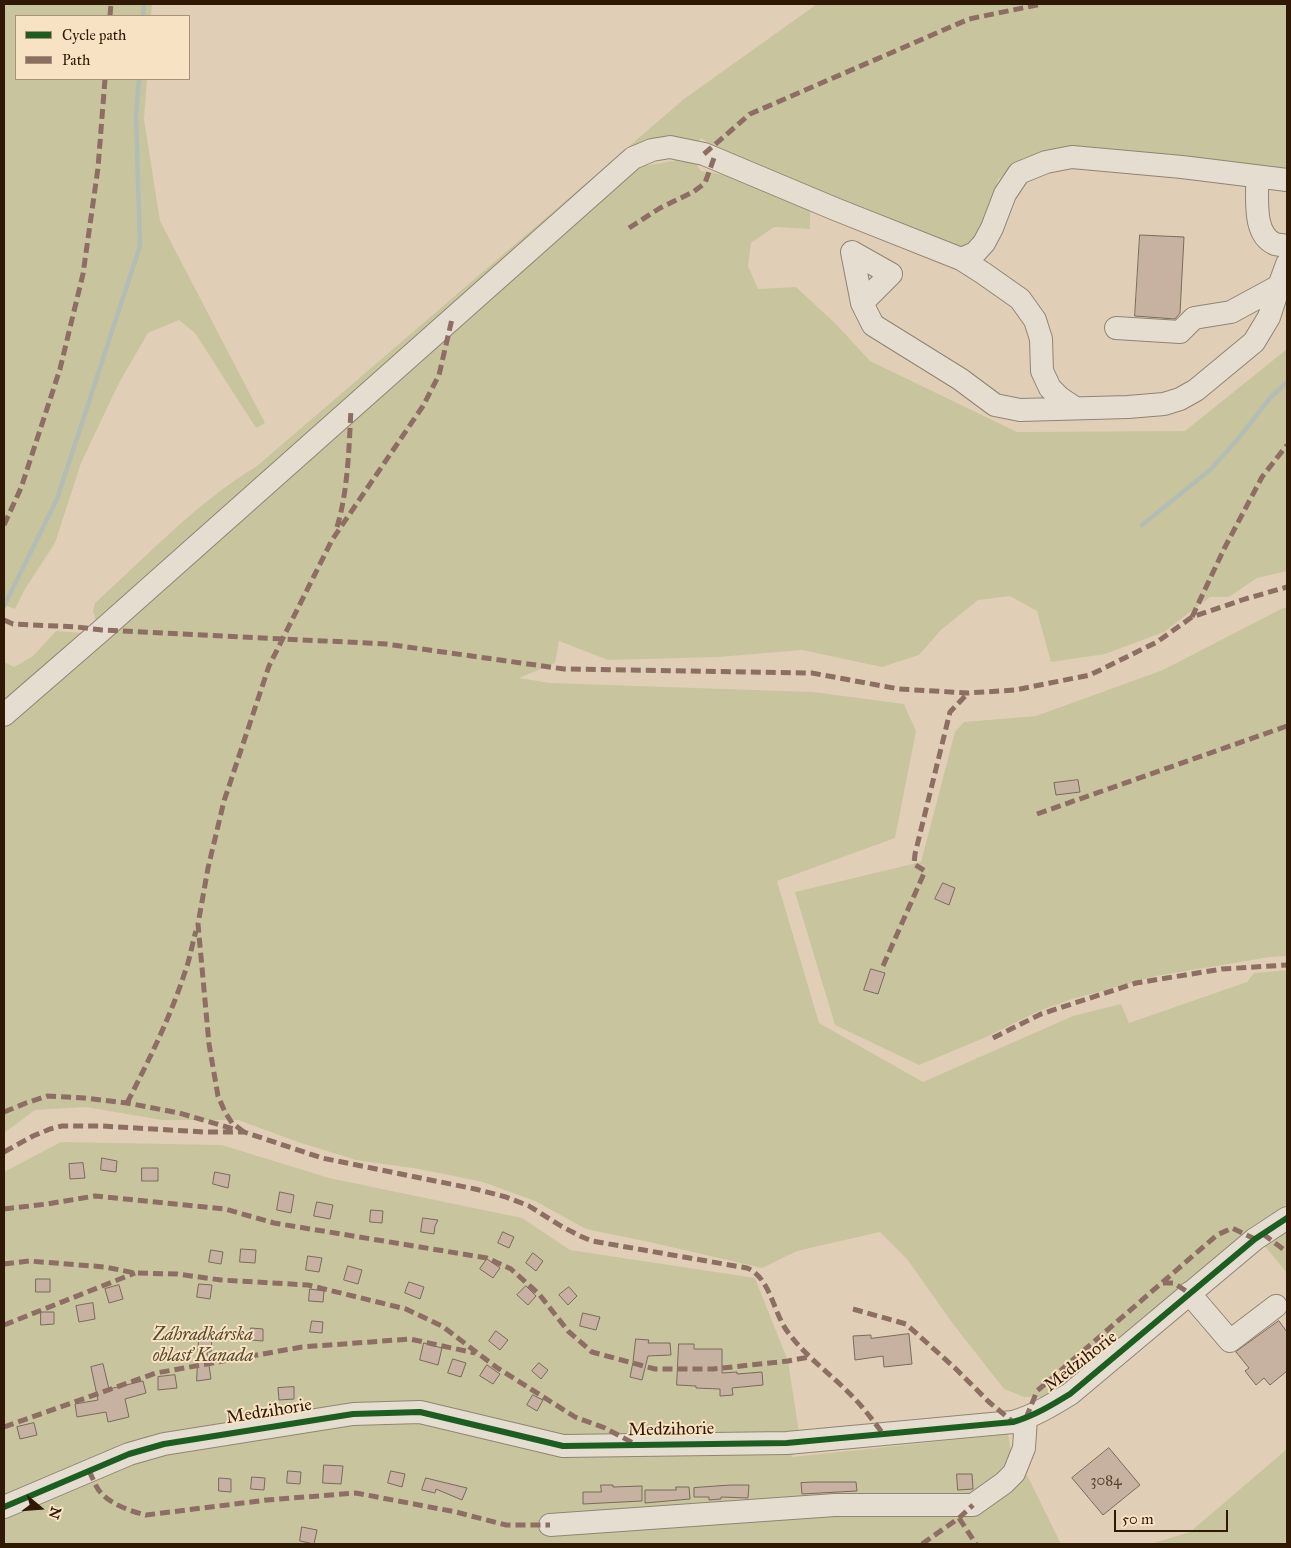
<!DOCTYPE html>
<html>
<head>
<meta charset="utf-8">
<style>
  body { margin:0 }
  #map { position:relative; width:1291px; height:1548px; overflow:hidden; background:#e0cfb6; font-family:"IM FELL Great Primer",serif }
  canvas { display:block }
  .frame { position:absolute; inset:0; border:5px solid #301904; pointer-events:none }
  .legend { position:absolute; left:15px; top:15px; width:175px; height:65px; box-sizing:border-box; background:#f7e2c4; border:1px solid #a79277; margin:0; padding:6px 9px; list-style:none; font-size:15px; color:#301904 }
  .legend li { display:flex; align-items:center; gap:10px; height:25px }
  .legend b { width:25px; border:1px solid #a79277 }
  .north { position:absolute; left:15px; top:1483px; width:50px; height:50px; -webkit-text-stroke:4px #f7e2c4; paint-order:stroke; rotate:108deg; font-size:14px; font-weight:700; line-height:20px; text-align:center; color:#301904 }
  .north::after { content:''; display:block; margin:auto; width:18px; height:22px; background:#301904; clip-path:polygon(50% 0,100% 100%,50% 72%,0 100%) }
  .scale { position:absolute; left:1114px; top:1510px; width:114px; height:22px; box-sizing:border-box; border:2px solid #301904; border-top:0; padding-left:6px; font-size:15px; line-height:18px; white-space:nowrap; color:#301904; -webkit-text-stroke:4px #f7e2c4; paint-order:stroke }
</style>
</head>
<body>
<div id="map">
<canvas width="1291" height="1548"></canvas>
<div class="frame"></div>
<ul class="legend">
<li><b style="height:6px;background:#1b5e20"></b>Cycle path</li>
<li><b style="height:6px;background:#8d6e63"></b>Path</li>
</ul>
<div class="north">N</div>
<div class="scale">50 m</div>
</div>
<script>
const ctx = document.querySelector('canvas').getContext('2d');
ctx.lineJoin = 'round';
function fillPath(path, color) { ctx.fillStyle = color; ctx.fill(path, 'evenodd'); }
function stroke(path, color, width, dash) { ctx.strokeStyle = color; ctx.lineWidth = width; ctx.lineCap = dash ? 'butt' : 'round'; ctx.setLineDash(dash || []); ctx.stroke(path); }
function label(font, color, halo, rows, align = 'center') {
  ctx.font = font + ' "IM FELL Great Primer",serif'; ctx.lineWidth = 4; ctx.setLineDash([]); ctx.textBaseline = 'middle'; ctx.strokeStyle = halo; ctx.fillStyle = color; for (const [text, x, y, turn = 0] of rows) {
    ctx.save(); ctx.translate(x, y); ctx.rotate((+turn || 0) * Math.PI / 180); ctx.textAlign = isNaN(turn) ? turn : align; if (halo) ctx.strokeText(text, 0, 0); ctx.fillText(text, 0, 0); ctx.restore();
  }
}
const green = new Path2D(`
  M4,4H152L151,16H16V79H147L144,119L160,221L265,423L256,428L195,333L179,320L148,333L119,383L81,463L55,543L25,589L15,609L4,605Z
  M817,4H1287V168L1139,152L1068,147L1023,158L998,180L987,220L977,238L955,251L723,152L701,138L696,146L672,140L96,621L93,611L95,603C147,556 197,502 257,466L684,99Z
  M684,159L695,163L701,171L736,177L810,210V229L774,227L751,243L748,266L758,289L796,287L836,324L870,361L1017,432L1185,431L1287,349V571L1257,578L1229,597H1210L1164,632L1105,654L1051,662L1037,611L1010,596L978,600L941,630L919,655L882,667L802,650L719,657L608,660L559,641L555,663L519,678L550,683L813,692L904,704L916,731L895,838L777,881L819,1023L923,1082L1073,1016L1121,1004L1129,1023L1247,982L1254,973L1287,970V1204L1252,1226L1052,1397H1024L1004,1389L953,1324L907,1259L880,1232L797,1251L762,1268L654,1243L586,1229L535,1201L483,1182L419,1169L356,1160L298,1142L238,1120H162L86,1107L35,1110L4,1133V724L614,182L644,166Z
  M1283,608H1287V956L1270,957L1156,976L1069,1000L1039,1011L984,1038L919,1065L835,1025L795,892L921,862L955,732L964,722L1036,716L1163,670Z
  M56,631L82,633L4,707V662L14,667L33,656Z
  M61,1142L222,1145L329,1178L522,1218L570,1250L755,1278L788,1361L800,1439L792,1457L1008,1434L1012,1459L1027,1475L1061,1544H4V1172Z
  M1287,1230V1273L1264,1245Z
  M1287,1449V1544H1150L1190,1532Z`);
const stream = new Path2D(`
  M143,16L144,4
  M1142,525L1210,470L1237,440L1270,398L1287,382
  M4,606L57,499L140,246L136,116L139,79`);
const building = new Path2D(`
  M1140,235L1184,237L1180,313L1175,319L1135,316Z
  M1078,780L1080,792L1056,795L1054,783Z
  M943,883L955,888L949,905L935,899Z
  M871,969L885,973L878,994L864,990Z
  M102,1158L117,1161L116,1172L101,1170Z
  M83,1163L85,1178L70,1179L69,1164Z
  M142,1168H158V1181H142Z
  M215,1172L230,1175L228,1188L213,1184Z
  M280,1192L294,1195L291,1213L277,1210Z
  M317,1202L333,1205L330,1219L314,1216Z
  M371,1210L383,1211L382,1223L370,1222Z
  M423,1218L438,1220L435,1226L434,1234L421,1232Z
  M503,1232L514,1237L509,1248L498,1243Z
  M241,1249L256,1250L255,1263L240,1262Z
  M211,1250L223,1252L221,1264L209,1262Z
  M533,1253L543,1261L536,1271L526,1263Z
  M308,1256L322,1258L319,1272L306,1270Z
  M487,1259L500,1268L493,1278L480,1269Z
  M348,1266L362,1270L358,1284L344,1280Z
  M36,1279H50V1292H36Z
  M409,1282L424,1287L420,1299L405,1293Z
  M199,1284L212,1285L210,1299L197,1297Z
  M119,1285L123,1299L109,1303L105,1289Z
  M526,1286L536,1296L528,1305L517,1295Z
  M569,1287L577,1296L568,1305L559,1295Z
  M310,1289L324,1291L323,1302L309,1301Z
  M93,1303L95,1319L79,1322L76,1306Z
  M41,1312H54V1324L41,1325Z
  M583,1313L600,1317L596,1330L580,1326Z
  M312,1321L323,1322L322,1333L310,1332Z
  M1279,1321L1287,1332V1371L1270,1385L1264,1378L1256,1385L1245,1371L1249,1368L1236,1352Z
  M251,1328L263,1329V1341L251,1340Z
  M496,1331L508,1340L500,1350L489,1341Z
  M909,1334L912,1364L884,1367L883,1356L855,1360L853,1336L871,1335V1338Z
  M199,1338H212L211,1352H207L211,1379L197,1381Z
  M636,1339L649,1340L648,1343H670L671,1355L648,1356L642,1380L630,1377L633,1362Z
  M424,1343L442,1348L438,1365L420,1360Z
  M679,1344H694V1349H722V1373L737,1372V1374L762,1372L763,1385L732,1388L733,1395L720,1396V1389L696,1388V1386L677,1385Z
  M453,1359L466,1363L461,1377L448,1373Z
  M539,1363L548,1370L541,1379L532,1371Z
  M103,1364L109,1389L143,1381L146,1393L125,1399L129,1417L108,1422L106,1412L77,1417L75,1404L98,1400L91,1367Z
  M487,1365L500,1374L493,1384L480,1376Z
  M175,1375L177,1388L158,1390V1377Z
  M294,1387V1399L279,1400L278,1388Z
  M533,1395L543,1400L537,1411L527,1405Z
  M34,1423L37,1435L20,1439L17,1427Z
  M1109,1448L1140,1485L1103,1515L1072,1478Z
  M324,1465L343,1466L341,1484L323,1483Z
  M288,1471L301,1472L300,1484L287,1483Z
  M391,1471L405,1474L402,1487L388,1483Z
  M957,1474H972L973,1489L958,1490Z
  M252,1477L265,1478L264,1490L251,1489Z
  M219,1478L231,1479V1492L219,1491Z
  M426,1478L438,1481L467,1488L462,1500L436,1489L435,1493L422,1490Z
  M814,1482H856L857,1491L802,1494L801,1483Z
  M601,1485H613V1487L642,1486V1501L583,1504V1492H601Z
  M731,1485H749L748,1498L721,1497V1499L709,1500V1497H694V1488Z
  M676,1487H689L690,1499L645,1503V1490H676Z
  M302,1527L317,1530L314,1544L300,1541Z`);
const minor = new Path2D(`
  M1257,177C1258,197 1252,234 1275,244C1278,245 1284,245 1287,246
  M961,259L975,253L984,243L992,228L1005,194L1019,173L1046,162L1072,157L1182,167L1287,180
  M862,303L891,274L852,252L862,303L873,325L960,379L995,405L1020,410L1128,407L1164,404L1180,399L1196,390L1254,342L1269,317L1279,286L1287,281
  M1116,328L1180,332L1194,318L1231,312L1279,286L1287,264
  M4,715L102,630L633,158L652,150L670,147L704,154L835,209L961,259L983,273L1020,299L1035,320L1041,339L1042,371L1050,388L1060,398L1075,408
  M1189,1293L1230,1341L1276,1306
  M4,1507L129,1454L164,1444L353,1414L420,1412L563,1446L787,1443L1013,1422C1034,1416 1052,1405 1070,1394L1255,1239L1287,1218
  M550,1525L835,1505H973L1004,1483L1014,1473L1024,1448L1026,1418`);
const quiet = new Path2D(`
  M110,16L111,4
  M704,154L750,114L969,19L1042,4
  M629,228L660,208L693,192L705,183L714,158
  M4,525L21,488L60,369L83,274L98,168L105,79
  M337,527C348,491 349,447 351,409
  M1192,617L1224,549L1262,477L1287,445
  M4,620L13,624L77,627L102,630L386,644L564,669L812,673L899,689L968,693L1015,690L1090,675L1157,642L1192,617L1245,599L1287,587
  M1037,814L1287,726
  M883,966L925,871L914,864L915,854L950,712L968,693
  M993,1038L1041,1014L1136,983L1222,969L1287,965
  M127,1103C149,1060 170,1018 185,972C190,959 192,944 196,931
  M4,1112L26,1103L47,1096L84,1098L127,1103L179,1113L234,1129
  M244,1132L232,1123L225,1112L218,1096L209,1044L198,924L208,868L224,801L269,666L332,540L423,406L439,375L452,319
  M4,1152L33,1136L50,1129L62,1126H102L205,1132H244L322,1158L475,1189L506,1197L529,1206L561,1226L580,1236L592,1241L747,1268C769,1277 773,1309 785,1328C803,1355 830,1373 852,1396C864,1408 874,1422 884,1435
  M4,1209L47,1204L95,1196L225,1209L274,1223L487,1258L511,1269L539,1294L568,1331L592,1352L655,1369H713L788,1361L809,1357
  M1263,1234L1287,1252
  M4,1264L29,1261L105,1267L135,1273L177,1274L221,1280L308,1285L406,1309L442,1326L496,1367L575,1417L605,1428L633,1443
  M1163,1283H1174L1189,1293
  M853,1309L906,1324L955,1368L989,1402L1013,1422
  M4,1325L135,1273
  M1026,1418L1037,1391L1217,1235L1232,1228L1255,1239
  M4,1427L156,1373L302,1347L410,1339L475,1353
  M89,1471C93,1478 96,1489 103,1495C113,1505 133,1512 146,1515L267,1500L356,1493L456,1512L506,1525H550
  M959,1518L976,1544
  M922,1544L959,1518L973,1505`);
const cycleway = new Path2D(`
  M4,1507L129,1454L164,1444L353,1414L420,1412L563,1446L787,1443L1013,1422C1034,1416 1052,1405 1070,1394L1255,1239L1287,1218`);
const numberNames = [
  ["3084",1106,1481]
];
const parkNames = [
  ["Záhradkárska",203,1336],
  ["oblasť Kanada",203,1357]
];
const streetNames = [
  ["Medzihorie",1081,1362,-38],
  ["Medzihorie",269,1412,-9],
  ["Medzihorie",671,1430,-1]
];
fillPath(green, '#c8c59e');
stroke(stream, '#b3bdb3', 4.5);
fillPath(building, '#c7b1a0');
stroke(building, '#786b5c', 1);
stroke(minor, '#908473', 24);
stroke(minor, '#e5ddd0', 22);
stroke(quiet, '#8d6e63', 5, [10, 5]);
stroke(cycleway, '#1b5e20', 6);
label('15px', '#563f2b', null, numberNames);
label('italic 18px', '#584a2c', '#f7e2c4', parkNames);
label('18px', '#301904', '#f7e2c4', streetNames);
</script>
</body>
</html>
